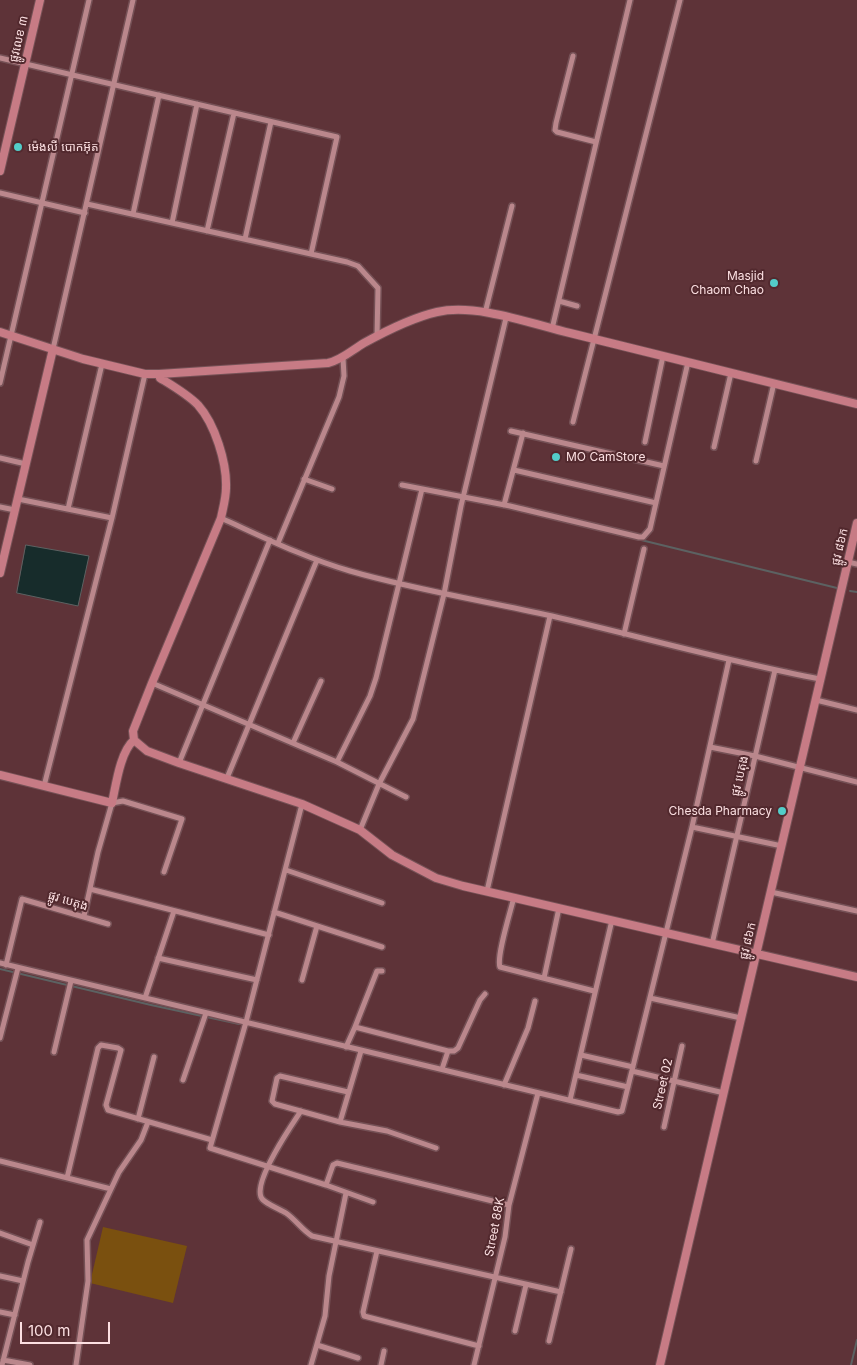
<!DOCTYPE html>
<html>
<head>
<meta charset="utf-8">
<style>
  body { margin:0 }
  #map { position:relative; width:857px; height:1365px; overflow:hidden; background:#5e3338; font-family:Inter,sans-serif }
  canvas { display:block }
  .scale { position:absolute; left:20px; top:1322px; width:90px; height:22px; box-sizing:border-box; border:2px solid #fce0e2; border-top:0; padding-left:6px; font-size:15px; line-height:18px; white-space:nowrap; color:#fce0e2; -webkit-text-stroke:4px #52292e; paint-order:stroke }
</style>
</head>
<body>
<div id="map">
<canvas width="857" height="1365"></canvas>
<div class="scale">100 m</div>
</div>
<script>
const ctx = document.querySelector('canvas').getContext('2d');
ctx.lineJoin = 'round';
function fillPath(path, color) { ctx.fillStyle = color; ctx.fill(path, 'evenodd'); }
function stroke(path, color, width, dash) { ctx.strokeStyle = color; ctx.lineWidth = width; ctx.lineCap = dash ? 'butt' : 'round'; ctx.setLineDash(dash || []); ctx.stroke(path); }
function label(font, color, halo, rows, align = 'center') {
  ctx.font = font + ' Inter,"Noto Sans Khmer",sans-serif'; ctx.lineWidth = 4; ctx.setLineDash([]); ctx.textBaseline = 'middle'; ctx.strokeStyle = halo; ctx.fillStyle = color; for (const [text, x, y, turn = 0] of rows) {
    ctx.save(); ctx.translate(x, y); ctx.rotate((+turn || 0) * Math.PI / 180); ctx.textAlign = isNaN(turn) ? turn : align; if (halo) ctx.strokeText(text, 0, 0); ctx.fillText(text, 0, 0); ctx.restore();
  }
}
const green = new Path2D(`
  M103,1227L187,1246L173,1303L90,1283Z`);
const water = new Path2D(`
  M26,545L89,556L78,606L17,593Z`);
const stream = new Path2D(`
  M637,539L837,588
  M850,591L857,592
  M0,969L151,1005L239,1024
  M851,1365L857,1340`);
const street = new Path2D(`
  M573,56L556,123L555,130L557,132L596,142
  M0,58L337,137L311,254
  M0,193L85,213
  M87,204L347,262L358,266L378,288L377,337
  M133,214L159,95
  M172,223L197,104
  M207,231L234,113
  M245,239L271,122
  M559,301L577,306
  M485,313L512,206
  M552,329L630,0
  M53,349L133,0
  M0,383L89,0
  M573,422L680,0
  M511,431L664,466
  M645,442L663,356
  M714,447L731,373
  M0,458L26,464
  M756,461L774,383
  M514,470L656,503
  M304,479L332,489
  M402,485L510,506L639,537H643L650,529L688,362
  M18,499L112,518
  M504,505L523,433
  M0,507L15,510
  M68,509L102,364
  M221,518C263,537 305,558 350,571C416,590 485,601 552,616C642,637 730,662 820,679
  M278,543L339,397L344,376L343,358
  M848,562L857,564
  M624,634L644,549
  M152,683L337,762L406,797
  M816,700L857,710
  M293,743L321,681
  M710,747L755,756L857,782
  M337,762L370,696L376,678L422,489
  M179,763L270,540
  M227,778L317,560
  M44,786L112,518L145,374
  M302,804L246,1022L210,1148L326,1185L373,1202
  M692,827L782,846
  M360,830L379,784L413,719L444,594L461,506L506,318
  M286,870L382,903
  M90,889L269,935
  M487,891L550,616
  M771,892L857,911
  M514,897C511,910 496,957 500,967L594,991
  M274,912L382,947
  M84,916L98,852L112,803L123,801L182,819L164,872
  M712,944L775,670
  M158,958L257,980
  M0,963L618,1112L622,1111L692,827L729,660
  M6,965L22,899L108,924
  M544,978L559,908
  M302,980L317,926
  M145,998L174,911
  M650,998L741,1018
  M355,1027L377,971H382
  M0,1038L18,968
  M346,1047L355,1027L448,1051
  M54,1052L71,981
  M581,1055L633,1067
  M442,1069L448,1051H454L458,1048L480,1000L485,994
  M632,1071L724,1093
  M576,1075L628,1087
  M183,1080L206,1013
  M504,1085L528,1028L535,1001
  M348,1092L280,1076L277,1078L272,1101L275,1104L340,1122L387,1131L436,1148
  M570,1100L612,920
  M301,1111C291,1126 254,1180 261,1197C263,1203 280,1209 286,1213C296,1220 302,1230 312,1236L561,1292
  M138,1119L154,1057
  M340,1122L361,1051
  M664,1127L682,1046
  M0,1161L111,1189
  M67,1178L98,1048L101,1045L118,1048L121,1050L106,1105L108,1110L212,1140
  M326,1185L333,1165L337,1163L509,1205
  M0,1233L33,1245
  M377,1251L363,1312L364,1316L479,1346
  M0,1276L23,1281
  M0,1312L15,1315
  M515,1331L526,1285
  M549,1341L571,1249
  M317,1345L358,1358
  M3,1360L30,1365
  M2,1365L28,1262L40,1222
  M76,1365L88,1281L87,1240L119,1172L141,1140L148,1122
  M311,1365L325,1316L329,1276L346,1193
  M381,1365L384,1351
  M474,1365L505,1237L509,1205L538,1093`);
const secondary = new Path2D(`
  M0,171L40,0
  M0,332L83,359L145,374H159L328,363C342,360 352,350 364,343C384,332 415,317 437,312C476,303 532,324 570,333C666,356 761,381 857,404
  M159,374L160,378C173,386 187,394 198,405C215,424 227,463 226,488C226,498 223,508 221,518L152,683L133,731L134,740L147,751L179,763L302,804L360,830L392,855L436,878L463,886L857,977
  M0,573L53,349
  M0,775L112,803C116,785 120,752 134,740
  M660,1365L857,523`);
const markers = [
  [18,147,5,"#53cdc9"],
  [774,283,5,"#53cdc9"],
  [556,457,5,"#53cdc9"],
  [782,811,5,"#53cdc9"]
];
const streetNames = [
  ["ផ្លូវលេខ ៣",19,39,-77],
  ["ផ្លូវ ៨៦ក",840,547,-77],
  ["ផ្លូវ បេតុង",740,776,-77],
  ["ផ្លូវ បេតុង",68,901,17],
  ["ផ្លូវ ៨៦ក",748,941,-77],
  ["Street 02",663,1084,-77],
  ["Street 88K",495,1227,-79]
];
const poiNames = [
  ["ម៉េងលី បោកអ៊ុត",28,147],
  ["Masjid",764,276,"right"],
  ["Chaom Chao",764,290,"right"],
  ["MO CamStore",566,457],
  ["Chesda Pharmacy",772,811,"right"]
];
fillPath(green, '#7a500f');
fillPath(water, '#172c2b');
stroke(water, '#5c6262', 1);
stroke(stream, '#5c6262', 2);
stroke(street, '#755156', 8);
stroke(secondary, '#755156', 10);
stroke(street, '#ba878c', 5);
stroke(secondary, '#c77b85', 8);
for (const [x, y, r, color] of markers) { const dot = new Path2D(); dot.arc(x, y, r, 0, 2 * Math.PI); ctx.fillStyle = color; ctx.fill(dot); stroke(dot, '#52292e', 2); }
label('12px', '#fce0e2', '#52292e', streetNames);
label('12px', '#fce0e2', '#52292e', poiNames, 'left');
</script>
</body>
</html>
